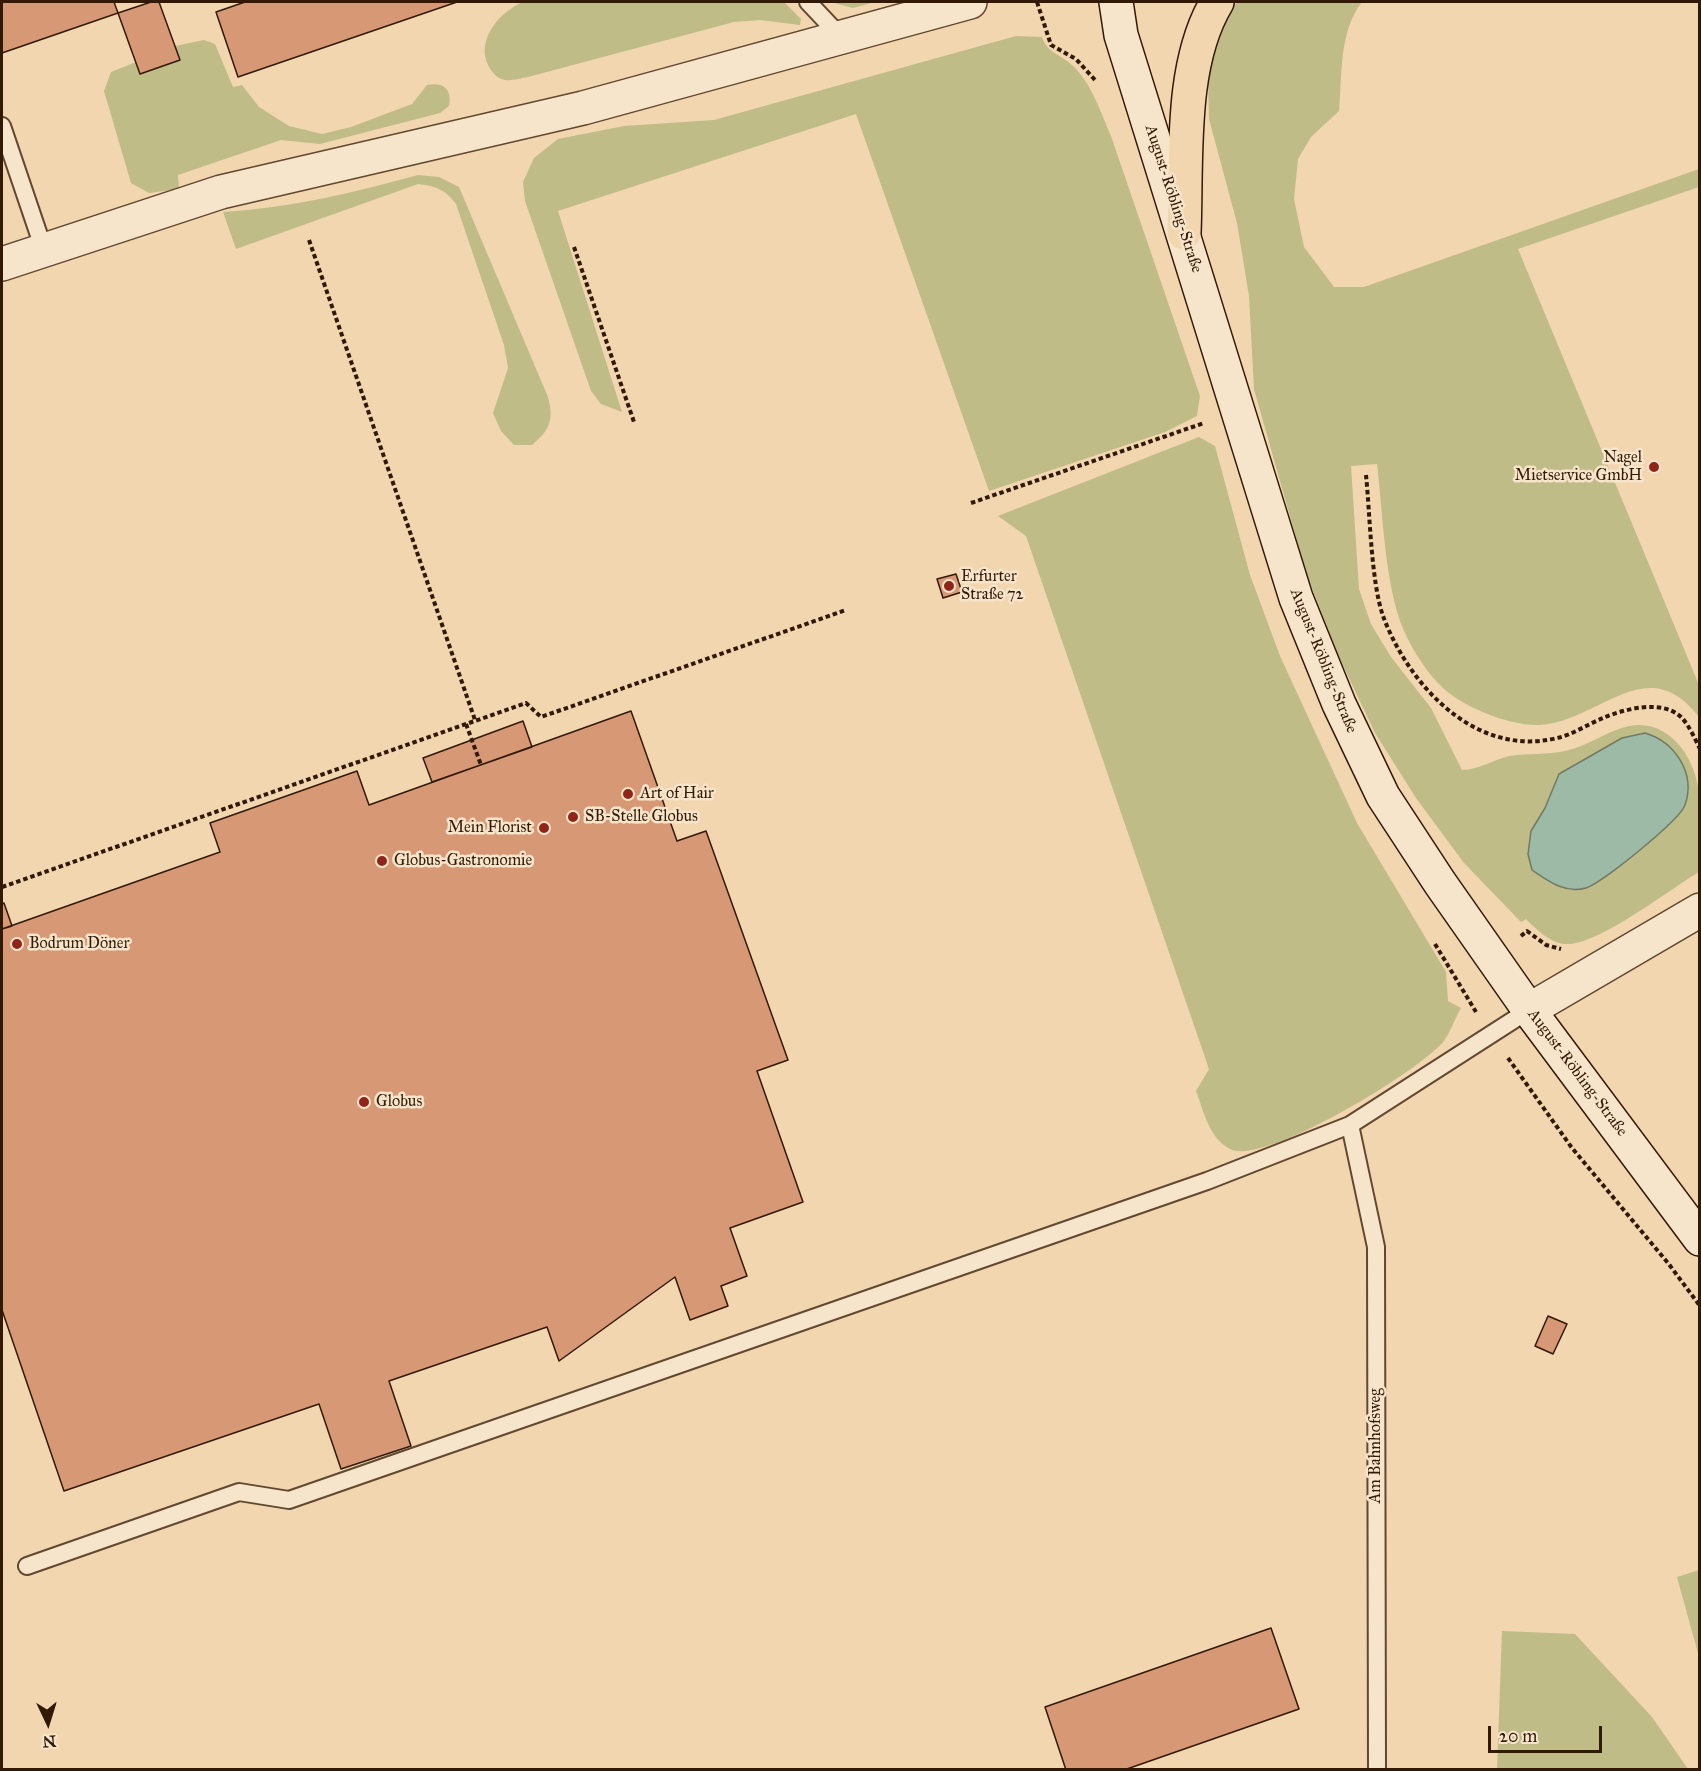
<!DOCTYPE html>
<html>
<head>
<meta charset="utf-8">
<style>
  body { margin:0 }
  #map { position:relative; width:1701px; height:1771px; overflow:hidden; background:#f1d6af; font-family:"IM FELL Great Primer",serif }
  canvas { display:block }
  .frame { position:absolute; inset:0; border:3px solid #321906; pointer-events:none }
  .north { position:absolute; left:18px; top:1693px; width:60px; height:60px; -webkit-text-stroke:4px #f6e4cb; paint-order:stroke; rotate:176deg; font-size:16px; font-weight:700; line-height:24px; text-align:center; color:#321906 }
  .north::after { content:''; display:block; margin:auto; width:21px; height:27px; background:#321906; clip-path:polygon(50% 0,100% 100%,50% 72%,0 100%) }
  .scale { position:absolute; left:1488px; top:1726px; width:114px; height:27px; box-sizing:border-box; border:3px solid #321906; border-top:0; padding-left:8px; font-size:18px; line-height:21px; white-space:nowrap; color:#321906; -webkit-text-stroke:4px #f6e4cb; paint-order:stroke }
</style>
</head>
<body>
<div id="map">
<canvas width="1701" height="1771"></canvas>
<div class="frame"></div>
<div class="north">N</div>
<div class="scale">20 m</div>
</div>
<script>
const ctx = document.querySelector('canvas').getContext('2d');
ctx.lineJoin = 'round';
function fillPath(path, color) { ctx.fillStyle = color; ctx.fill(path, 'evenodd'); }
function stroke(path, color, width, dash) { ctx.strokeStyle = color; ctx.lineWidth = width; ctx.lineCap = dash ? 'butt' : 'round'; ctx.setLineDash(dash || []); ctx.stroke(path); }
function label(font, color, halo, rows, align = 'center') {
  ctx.font = font + ' "IM FELL Great Primer",serif'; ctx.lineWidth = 5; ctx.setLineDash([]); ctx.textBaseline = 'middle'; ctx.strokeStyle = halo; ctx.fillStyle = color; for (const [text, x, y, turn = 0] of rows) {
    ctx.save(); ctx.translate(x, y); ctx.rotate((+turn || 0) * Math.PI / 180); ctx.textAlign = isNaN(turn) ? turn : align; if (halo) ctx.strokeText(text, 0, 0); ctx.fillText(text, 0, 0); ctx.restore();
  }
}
const green = new Path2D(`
  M523,2H784L801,19L800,25L760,20L734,22L528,77C522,78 511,81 505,80C497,79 491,71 488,65C476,40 499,12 523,2Z
  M830,2H875L853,8Z
  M1237,2H1362C1339,31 1342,74 1339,111L1311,137L1298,159L1294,199L1304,247L1334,287H1364L1699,169V187L1518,249L1699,685V717C1646,649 1600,722 1539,725C1509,726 1459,706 1439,684C1423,668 1406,639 1399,618C1384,569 1383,514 1377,464L1351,466L1359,589L1371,624L1391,657L1431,708L1462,770C1479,770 1494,759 1510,756C1528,753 1547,755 1565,751C1588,746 1607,731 1629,726C1669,718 1696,758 1699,794C1701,819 1699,846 1699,872C1670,889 1596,947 1565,944C1550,943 1536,929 1526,919L1521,922L1464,863L1416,798L1375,733L1339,657L1306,573L1254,389L1249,296L1237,223L1209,119L1208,77L1216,41L1230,9Z
  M1016,36L1042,37C1047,53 1060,54 1072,65C1091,82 1101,113 1111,136L1200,396L1197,416L1165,432L989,491L856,114L558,211L622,412L601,404L591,391L525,201L523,182L534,158L558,139L624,126L714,120Z
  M204,40L215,44L233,87L242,85L259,107L289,126L322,134L351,127L412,104L427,85C444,82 452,89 449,106L440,113L320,144L281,140L178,175L179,189L149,193L131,183L104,91L111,72L136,62L140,74L175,46Z
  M418,175L439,177L459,187L548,397C554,420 550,430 532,445H514L501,431L493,413L508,368L504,345L456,204C445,189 435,186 418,184L236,249L223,212C290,208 353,193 418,175Z
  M1199,437L1215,446L1250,575L1280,656L1357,823L1446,972L1448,1001L1461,1008C1455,1018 1451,1031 1444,1041C1421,1070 1263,1167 1230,1149C1209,1138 1204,1112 1196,1091L1209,1069L1026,536L998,516Z
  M1699,1570H1700L1699,1657L1677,1577Z
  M1502,1631L1575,1634L1652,1717L1688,1769H1497Z`);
const water = new Path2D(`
  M1645,733C1675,742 1696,773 1685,805C1680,820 1602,883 1586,888C1565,894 1548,881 1532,870L1528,854L1531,831L1545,808L1559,774L1622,738Z`);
const building = new Path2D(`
  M2,2H114L118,13L2,53Z
  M151,2H159L180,60L140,74L118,13Z
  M245,2H457L238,77L216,12Z
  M956,574L962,592L943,598L937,579Z
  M631,711L677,841L706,831L788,1060L757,1071L803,1202L730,1228L747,1276L721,1286L728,1306L690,1320L675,1277L559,1361L547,1327L389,1381L411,1446L341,1469L319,1404L64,1491L2,1310V929L220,852L210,823L357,771L369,805Z
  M523,721L532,747L432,782L423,758Z
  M4,903L12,926L2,929V904Z
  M1548,1316L1567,1324L1553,1354L1535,1346Z
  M1271,1628L1299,1709L1124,1770H1066L1045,1707Z`);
const path = new Path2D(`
  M1037,2L1051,45L1076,59L1095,80
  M309,240L475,720
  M574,247L634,422
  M1366,475C1370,514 1371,581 1383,616C1409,686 1476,758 1557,738C1572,735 1588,724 1603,718C1624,709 1662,699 1681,717C1689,725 1695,739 1700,749
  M971,503L1204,423
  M466,724L481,765
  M2,887L526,703L541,717L846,610
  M1521,936L1527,931L1546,945L1561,949
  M1435,944L1476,1012
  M1508,1058L1572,1148L1668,1263L1700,1306`);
const lane = new Path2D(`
  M808,2L841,37
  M2,126L44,250
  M1350,1125L1376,1247L1377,1770
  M27,1566L239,1492L289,1500L1207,1181L1350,1125L1529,1010`);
const street = new Path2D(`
  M2,264L221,192L583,108L970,2
  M1529,1010L1700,910`);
const secondary = new Path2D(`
  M1116,2L1121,35L1296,598L1339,704L1383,796L1440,883L1529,1010L1700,1239`);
const highway = new Path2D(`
  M1184,233C1187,160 1179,65 1217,2`);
const markers = [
  [1654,467,6,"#8f2418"],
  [949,586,6,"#8f2418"],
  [628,794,6,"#8f2418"],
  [573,817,6,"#8f2418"],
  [544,828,6,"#8f2418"],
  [382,861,6,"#8f2418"],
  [17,944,6,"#8f2418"],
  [364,1102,6,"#8f2418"]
];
const streetNames = [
  ["August-Röbling-Straße",1173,199,72],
  ["August-Röbling-Straße",1323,661,68],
  ["August-Röbling-Straße",1577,1073,53],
  ["Am Bahnhofsweg",1376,1446,-90]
];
const poiNames = [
  ["Nagel",1642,458,"right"],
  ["Mietservice GmbH",1642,476,"right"],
  ["Erfurter",961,577],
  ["Straße 72",961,595],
  ["Art of Hair",640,794],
  ["SB-Stelle Globus",585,817],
  ["Mein Florist",532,828,"right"],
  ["Globus-Gastronomie",394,861],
  ["Bodrum Döner",29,944],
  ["Globus",376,1102]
];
fillPath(green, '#bfbc87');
fillPath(water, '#9cbaa6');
stroke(water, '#727a66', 1.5);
fillPath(building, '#d79875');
stroke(building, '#321906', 1.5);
stroke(lane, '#624830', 20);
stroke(street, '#624830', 36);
stroke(secondary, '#321906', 36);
stroke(highway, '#321906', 36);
stroke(path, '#321906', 4, [4.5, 3]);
stroke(lane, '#f6e4cb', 16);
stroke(street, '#f6e4cb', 33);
stroke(secondary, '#f6e4cb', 33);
stroke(highway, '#f1d6af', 33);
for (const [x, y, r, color] of markers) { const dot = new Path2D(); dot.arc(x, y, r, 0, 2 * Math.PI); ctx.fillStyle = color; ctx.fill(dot); stroke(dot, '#f6e4cb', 2); }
label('16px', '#321906', '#f6e4cb', streetNames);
label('16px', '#321906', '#f6e4cb', poiNames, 'left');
</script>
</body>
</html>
